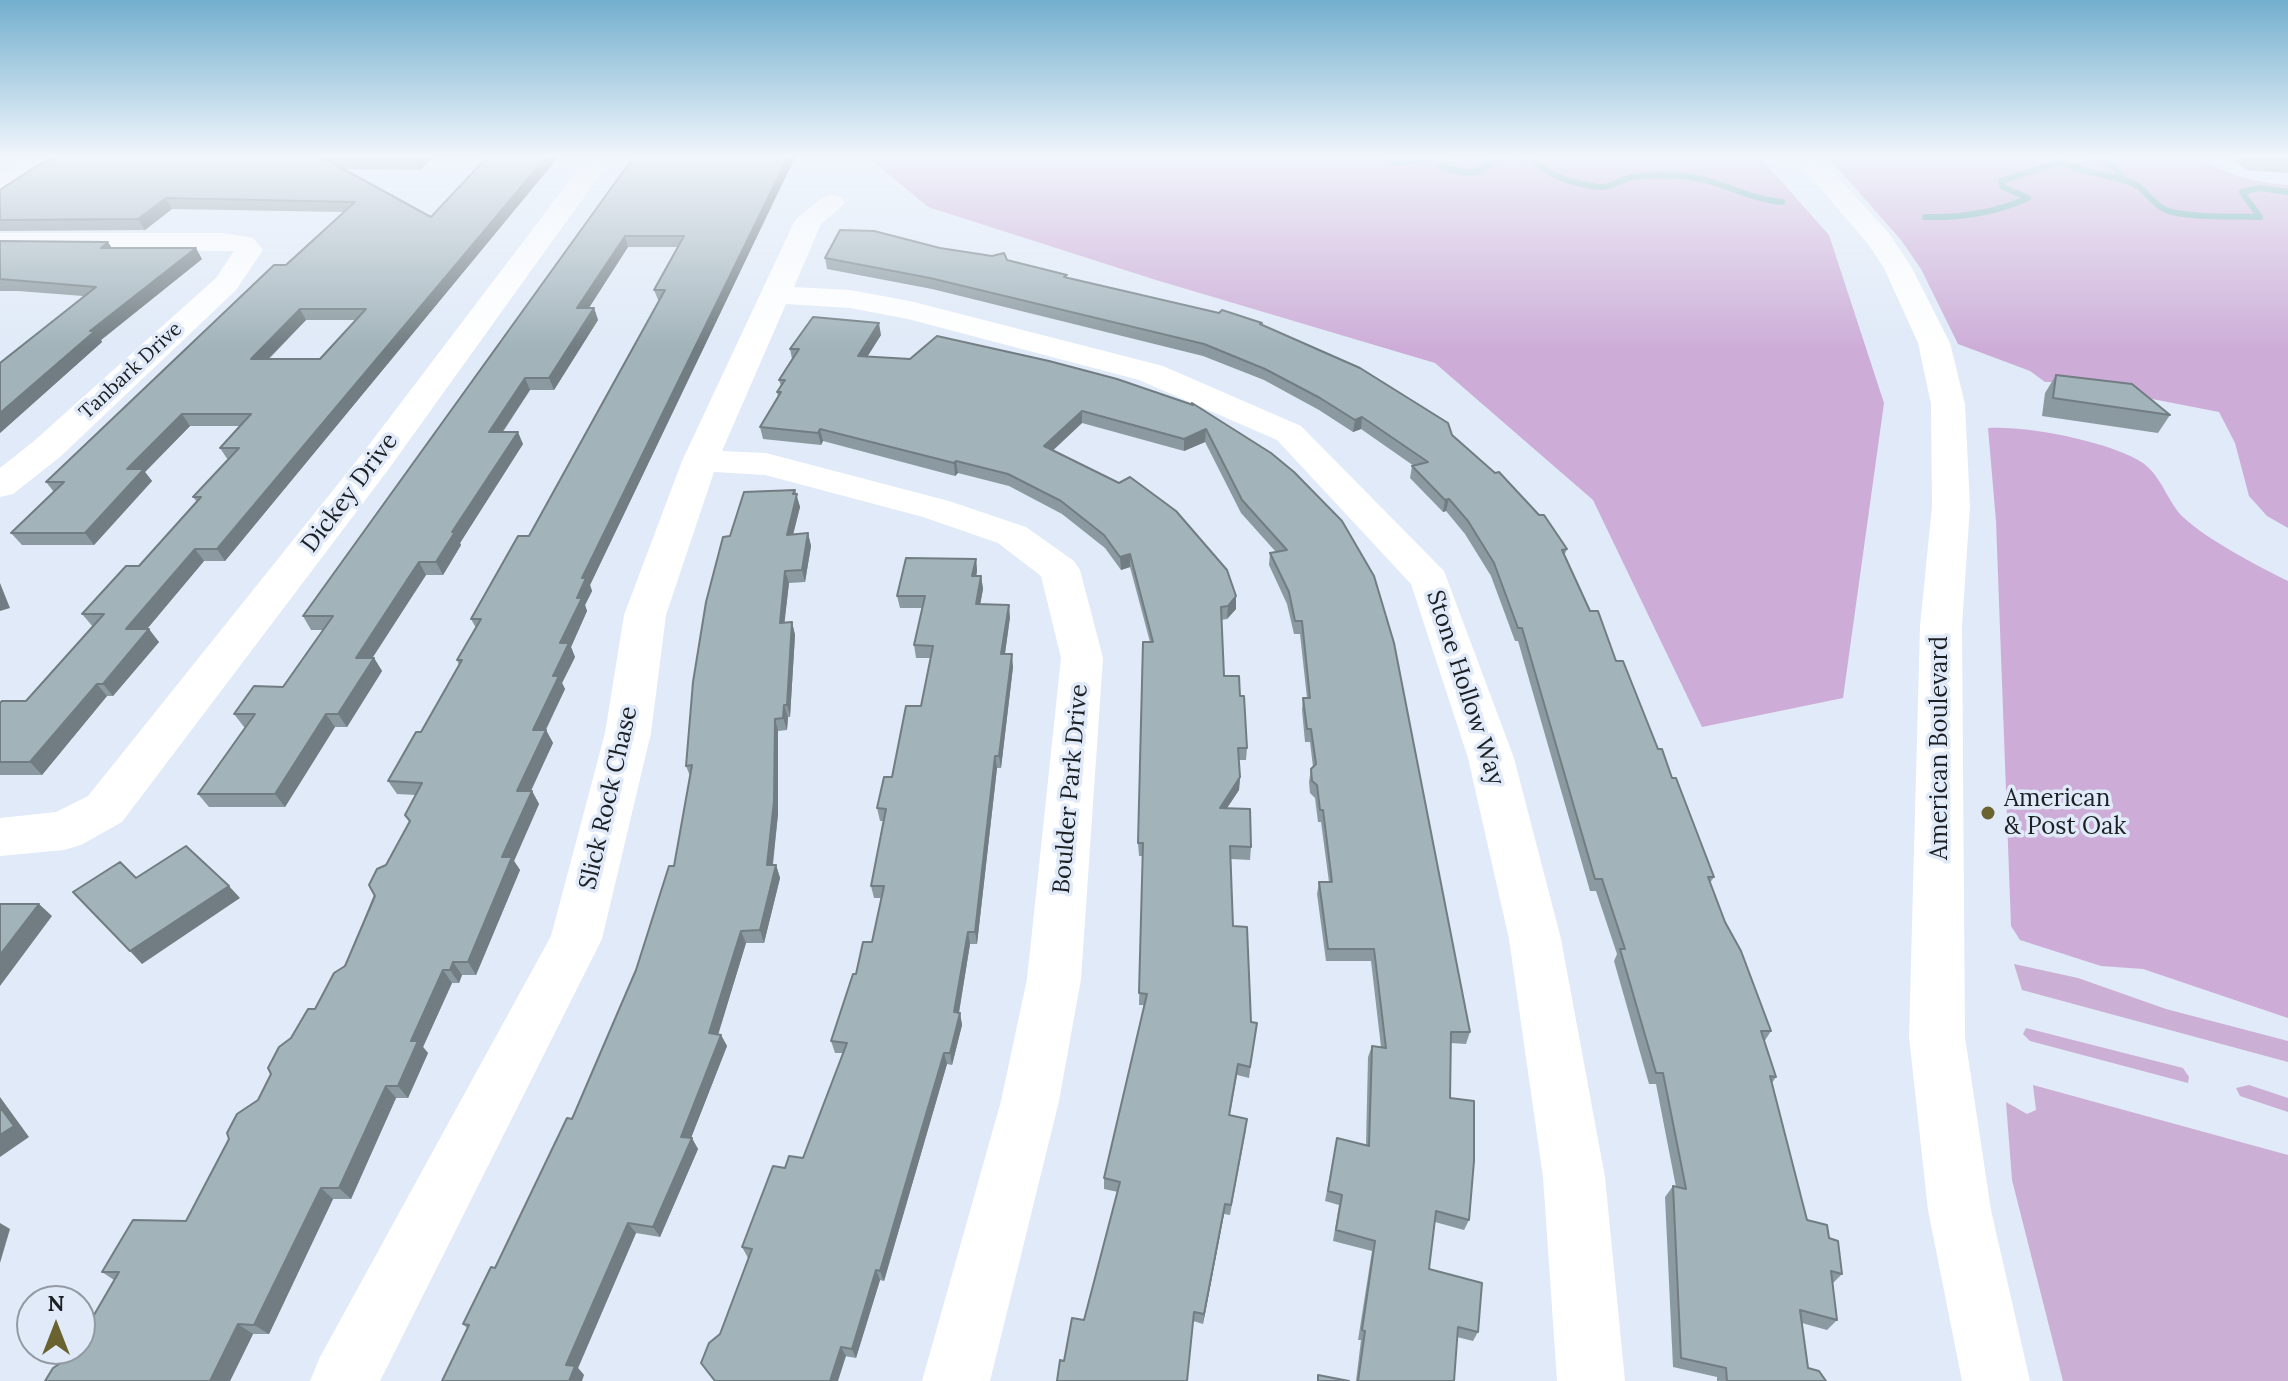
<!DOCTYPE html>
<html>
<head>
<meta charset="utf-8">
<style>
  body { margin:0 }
  #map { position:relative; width:2288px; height:1381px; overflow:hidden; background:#e0eaf8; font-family:Lora,serif }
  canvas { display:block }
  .north { position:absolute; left:16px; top:1285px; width:80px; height:80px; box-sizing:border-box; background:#e0eaf8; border:2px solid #9299a3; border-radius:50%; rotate:0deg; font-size:22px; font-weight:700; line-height:32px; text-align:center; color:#1c2024 }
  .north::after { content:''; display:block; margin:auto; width:28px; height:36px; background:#6a632f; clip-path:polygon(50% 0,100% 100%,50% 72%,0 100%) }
</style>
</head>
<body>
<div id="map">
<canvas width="2288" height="1381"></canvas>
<div class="north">N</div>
</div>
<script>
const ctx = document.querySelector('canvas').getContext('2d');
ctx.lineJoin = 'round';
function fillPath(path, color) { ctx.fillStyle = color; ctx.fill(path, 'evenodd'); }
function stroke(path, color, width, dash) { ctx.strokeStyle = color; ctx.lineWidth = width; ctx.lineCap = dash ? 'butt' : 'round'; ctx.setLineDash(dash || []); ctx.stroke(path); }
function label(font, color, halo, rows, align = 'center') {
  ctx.font = font + ' Lora,serif'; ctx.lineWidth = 7; ctx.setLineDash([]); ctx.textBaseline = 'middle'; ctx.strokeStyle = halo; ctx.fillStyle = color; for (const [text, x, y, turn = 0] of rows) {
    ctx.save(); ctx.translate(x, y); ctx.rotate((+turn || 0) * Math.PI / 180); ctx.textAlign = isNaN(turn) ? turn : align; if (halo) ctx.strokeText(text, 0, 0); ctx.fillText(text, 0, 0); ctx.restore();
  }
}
const green = new Path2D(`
  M2014,964L2078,978L2166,1009L2288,1041V1062L2022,990Z
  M2026,1028L2183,1068L2189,1077L2188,1083L2030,1041L2023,1034Z
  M2033,1085L2288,1155V1381H2063L2012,1180L2006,1102L2027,1114L2036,1110Z
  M2249,1085L2288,1098V1112L2240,1096L2236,1088Z`);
const forest = new Path2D(`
  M871,155H1758L1829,235L1884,403L1843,698L1702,727L1593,500L1435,363L1156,280L928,207L874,162Z
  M1826,155H2197C2225,175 2254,182 2288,185V528L2267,516L2249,496L2235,443L2219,412L2065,382H2045L2030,371L1958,344L1921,269L1901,240Z
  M1988,428C2025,425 2113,442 2143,463C2162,477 2167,501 2183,517C2209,541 2256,565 2288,581V1018L2143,969L2101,966L2020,940L2011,926L1996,521Z`);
const stream = new Path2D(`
  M1383,155L1395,163L1434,157L1439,159V165C1494,187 1481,152 1519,156C1531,158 1541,167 1551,173C1563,180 1578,184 1592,186C1610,190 1616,181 1632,177C1648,174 1666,175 1681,176C1716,178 1747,199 1782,202
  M2092,155L2114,167L2123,180
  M1925,217C1961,218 1995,213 2028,198L2003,187L2001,181L2061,162C2085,173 2103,174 2127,181C2146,186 2149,203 2166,210C2184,218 2237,216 2260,217L2242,192L2259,188L2288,192`);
const minor = new Path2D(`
  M45,155H78L75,160L0,191V174Z
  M589,155H614L388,470L122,822L81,845L64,850L0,856V818L56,812L88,796L362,454Z
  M1792,155H1817L1889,233L1912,268L1950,343L1965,404L1970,506L1962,626L1965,1037L1991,1210L2030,1381H1962L1928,1210L1909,1037L1920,626L1932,506L1931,404L1918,343L1884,268L1868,244Z
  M832,195L841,197L845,203L821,224L794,287L850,290L910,301L1163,366L1301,426L1444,571L1514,758L1561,939L1605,1177L1625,1381H1557L1543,1177L1509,939L1468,758L1411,584L1277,440L1139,380L908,319L850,308L786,304L722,451L766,453L949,501L1026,527L1074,561L1080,570L1103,658L1081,979L1059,1101L990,1381H922L1001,1101L1027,979L1061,658L1041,576L998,543L923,517L765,475L714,472L666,615L651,733L602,939L380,1381H310L320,1357L551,936L605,733L624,615L682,461L795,220L823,197Z
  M0,233H223L253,238L263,250L236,290L60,457L13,494L0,497V468L34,441L216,278L234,251L0,249Z`);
const wall = new Path2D(`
  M436,155L420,170L344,169L431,217L489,155H560L225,561H204L147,629L159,642L113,696H107L42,775H0V703L26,701L93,627L82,614L139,566L197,502L193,497L228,460L220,448L240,426H190L145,472L152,481L94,545H22L11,533L54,492L46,482L343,212L172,209L145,230L0,231V190L38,165ZM306,320H355L320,359H269Z
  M635,155H796L590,585L592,591L585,605L587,611L571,647L575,657L562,683L565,689L546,730L553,743L530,791H532L539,804L514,861L520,870L476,975H462L459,983H452L423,1047L428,1053L408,1098H396L351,1199H333L269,1334H253L230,1381H45L70,1357L114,1280L102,1272L186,1221L258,1100L291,1038L315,1009L345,966L386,865L410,821L416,795L397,794L388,781L421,732L459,665L457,660L476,628L471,619L529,536L659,302L654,290L678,247H628L589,308H594L598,320L554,390H530L503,432L523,444L460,543L461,545L443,575H426L416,590L372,658H374L382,671L347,727H335L285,807H209L198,794L245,727H244L234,714L283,687L324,630H311L303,616Z
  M2229,155H2288V173L2246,170Z
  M0,241L112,248L202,259L101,340L102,342L0,433L83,296L18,291H0Z
  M940,248L1007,260L1067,275V278L1262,323V325L1452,435L1567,549L1564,556L1590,611L1616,661L1672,778L1714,877L1710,883L1725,922L1771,1031L1764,1042L1776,1077L1772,1083L1807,1220L1829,1238L1842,1274L1833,1283L1837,1320L1827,1330L1802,1323L1808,1368L1826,1381H1717V1377L1673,1367L1665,1197L1673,1186L1676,1187L1656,1084H1649L1614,961L1617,954L1596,891H1590L1518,641H1515L1491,576L1465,534L1446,511L1443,512L1410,478L1412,466H1414L1361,429L1353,432L1319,410L1264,380L1203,356L932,289L827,269L825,258Z
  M881,335L867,356L1192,405V403L1271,453L1470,1032L1466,1044L1451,1043L1450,1098L1469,1220L1464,1230L1435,1222L1429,1269L1478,1332L1473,1341L1457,1337L1454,1381H1356L1361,1340H1358L1372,1251L1333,1241L1339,1205L1325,1201L1337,1138L1366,1145L1368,1057L1372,1046L1381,1047L1371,961H1326L1317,894L1319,882H1329L1321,822H1318L1315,798L1310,793L1309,782L1311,769L1313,767L1310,742H1305L1302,710L1303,698H1307L1300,634H1294L1287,604L1269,565L1270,553L1276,552L1241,513L1205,442L1184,451L1082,423L1053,450L1236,609L1227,619L1221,620L1224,676L1240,696L1247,748L1246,760H1239L1240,777L1239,790L1227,808L1251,847L1250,860L1231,859L1233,926L1251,1022L1257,1023L1249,1078L1237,1075L1230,1115L1246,1130L1230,1215L1224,1214L1203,1324L1193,1321L1064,1361L1084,1320L1118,1192L1104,1189V1178L1144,1005H1139L1143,856H1139L1138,843L1150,642L1130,567L1121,570L1105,548L1062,514L1009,486L958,473L955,476L823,441L821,445L763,439L760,427L778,397L777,392L781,386L779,380L792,359L790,349Z
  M2056,375L2170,415L2158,433L2042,416L2045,393Z
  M796,494L800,507L793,534L808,533L811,546L805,582L789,583L784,623L792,622L795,635L790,717H788L787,730L778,731V814L773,865H776L780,878L764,943H746L718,1034L721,1035L727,1046L691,1138L698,1149L660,1237L636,1233L578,1368L584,1375L467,1328L463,1324L495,1268L572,1119L636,970L674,866L690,776L686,766L730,536Z
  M976,559L977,571L976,576H981L983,589L980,604L1010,617L1005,654L1013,667L1001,768H997L977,944H970L959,1013H960L962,1025L952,1065L947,1064L884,1281L880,1280L856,1358L720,1334L748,1258L742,1247L785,1168L803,1158L843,1053H835L831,1041L856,974L872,942L881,898H874L871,886L883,821H880L877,808L892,777L921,706L931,658H916L914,645L922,608H900L897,596Z`);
const shadedWall = new Path2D(`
  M421,155H436L420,170L416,160Z
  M548,155H560L225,561L217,549Z
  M789,155H796L590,585L592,591L585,605L587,611L571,647L575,657L562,683L565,689L539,743L533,730L553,676L560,643L577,598L582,578Z
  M166,198L172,209L145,230L138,219Z
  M625,236L628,247L581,320L577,308Z
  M108,242L115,253L101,248Z
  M196,248L202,259L101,340L102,342L0,433V413L90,331Z
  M594,308L598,320L554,390L549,378Z
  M300,309L306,320L257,370L251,359Z
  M879,323L881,335L861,367L858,356Z
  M525,378L530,390L494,444L489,432Z
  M1082,411V423L1045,458L1044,446Z
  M182,414L190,426L145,472L152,481L94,545L85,533L127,469Z
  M1362,417L1361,429L1353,432L1355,420Z
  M820,429L823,441L821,445L818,433Z
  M1206,429L1205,442L1184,451V439Z
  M518,432L523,444L460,543L461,545L443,575L436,562L452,532Z
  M956,461L958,473L955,476L954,463Z
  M795,490L800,507L790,547L787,535Z
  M1449,499L1446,511L1443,512L1445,500Z
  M808,533L811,546L805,582L802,570Z
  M195,549L204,561L136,642L126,629Z
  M1130,554V567L1121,570L1120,557Z
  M976,559L977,571L974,589L972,576Z
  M419,562L426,575L364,671L356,658Z
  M785,571L789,583L783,636L780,623Z
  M981,576L983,589L978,617L976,604Z
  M0,583L10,608L0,611Z
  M1236,596V609L1227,619L1228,606Z
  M1009,605L1010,617L1003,667L1001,654Z
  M792,622L795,635L790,717L787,705Z
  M149,629L159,642L113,696L103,684Z
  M1012,654L1013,667L1001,768L999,756Z
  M374,658L382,671L347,727L338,714Z
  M97,684L107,696L42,775L30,762Z
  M784,705L788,717L787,730L783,718Z
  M326,714L335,727L285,807L275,794Z
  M775,719L778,731V814L771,878L767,865Z
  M546,730L553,743L525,804L517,791Z
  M995,756L997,768L977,944L975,932Z
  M1240,777L1239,790L1219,820L1220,808Z
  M532,791L539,804L514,861L520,870L476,975L468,962L502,857Z
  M776,865L780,878L764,943L760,930Z
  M229,886L240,898L142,964L130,951Z
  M39,904L52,916L0,986V955Z
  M741,931L746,943L715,1045L709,1033Z
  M968,932L970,944L957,1024L954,1012Z
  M453,962L462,975L459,983L450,970Z
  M443,970L452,983L423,1047L428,1053L408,1098L398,1086L411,1041Z
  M960,1013L962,1025L952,1065L950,1053Z
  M721,1035L727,1046L689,1143L692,1138L698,1149L660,1237L653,1227L681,1137Z
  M944,1053L947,1064L884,1281L880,1271Z
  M386,1086L396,1098L351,1199L339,1188Z
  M0,1097L29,1137L0,1157Z
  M321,1188L333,1199L269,1334L254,1325Z
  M1225,1204L1224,1214L1203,1324L1204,1314Z
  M0,1223L10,1229L0,1263Z
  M628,1223L636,1233L578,1368L584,1375L582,1381H569L566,1365Z
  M876,1270L880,1280L856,1358L852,1349Z
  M238,1324L253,1334L230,1381H210Z
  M841,1347L846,1356L838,1381H830Z`);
const building = new Path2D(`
  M64,155H421L416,160L325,159L431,217L489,155H548L217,549H195L126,629H149L103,684H97L30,762H0V703L2,701H26L104,614H82L126,566H139L201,497H193L239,448H220L251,414H182L127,469H144L85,533H11L64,482H46L274,265H286L355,202L166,198L138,219L0,220V190L38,165ZM300,309H366L320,359H251Z
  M635,155H789L582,578H586L577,598H582L560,643H569L553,676H559L533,730H546L517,791H532L502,857H512L468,962H453L450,970H443L411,1041H418L398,1086H386L339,1188H321L254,1325L238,1324L210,1381H45L53,1368L70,1357L74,1349H80V1339L119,1272H102L133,1220L186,1221L229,1139L227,1133L237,1114L258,1100L271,1074L268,1068L279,1047L291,1038L308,1009H315L334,973L345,966L375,896L369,885L377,869L386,865L410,821L405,815L422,783L388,781L416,732H421L462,660H457L481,619H471L518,536H529L665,290H654L684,236H625L577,308H594L549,378H525L489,432H518L452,532H455L436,562H419L409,577L356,658H374L338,714H326L275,794H198L255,714H234L254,686L283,687L333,616H303Z
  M840,230L874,231L940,248L992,256L1004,253L1007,260L1067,275L1064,277L1219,313L1222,310L1262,323L1260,324L1360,368L1448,423L1452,435L1495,473L1499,472L1539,515H1544L1567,549L1562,550L1590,611H1598L1616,661H1623L1658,749H1662L1672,778H1676L1714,877H1708L1725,922L1741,951L1771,1031H1761L1776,1077L1770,1076L1807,1220L1827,1225L1829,1238L1838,1241L1842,1274L1831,1271L1837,1320L1800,1310L1808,1368L1819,1371L1826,1381H1727L1726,1368L1681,1358L1673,1186L1686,1189L1663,1073H1656L1620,949H1625L1602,879H1595L1522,628H1518L1494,563L1468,521L1449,499L1445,500L1412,466L1428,462L1362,417L1355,420L1320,398L1265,369L1204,344L930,278L825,258Z
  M0,241L108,242L101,248H196L90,331H95L0,413V363L96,287L0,279Z
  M813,317L879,323L858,356L910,359L937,336L1049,361L1117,379L1193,405L1192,403L1271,453L1294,472L1342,521L1374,576L1394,643L1470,1032H1451L1450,1098L1474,1101V1161L1469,1220L1436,1211L1429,1269L1482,1283L1478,1332L1458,1327L1454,1381H1358L1365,1331L1362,1330L1375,1241L1336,1230L1342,1195L1328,1191L1337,1138L1369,1146L1372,1046L1386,1048L1374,949H1328L1319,882H1332L1323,810H1320L1317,785L1312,781L1311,769L1316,764L1311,729H1307L1303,698H1310L1302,621H1295L1289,592L1270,553L1287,550L1242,500L1206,429L1184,439L1082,411L1044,446L1119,483L1130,477L1176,511L1227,570L1236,596L1228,606L1221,607L1224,676H1239L1240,696H1244L1247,748H1238L1240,777L1220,808L1250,809L1251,847L1230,846L1233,926L1247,927L1251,1022L1257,1023L1250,1067L1238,1064L1229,1115L1247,1119L1231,1205L1225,1204L1204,1314L1194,1312L1187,1381H1057L1060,1360L1064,1361L1072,1318L1084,1320L1120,1182L1104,1178L1147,994L1139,993L1143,843H1138L1143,642H1153L1130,554L1120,557L1104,535L1061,501L1008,474L956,461L954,463L820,429L818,433L760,427L781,392H777L785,380H779L799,349H790Z
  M2056,375L2132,384L2170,415L2053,398Z
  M795,490L793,494H797L787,535L808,533L802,570L785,571L780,623L792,622L787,705H784L783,718L775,719L774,801L767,865H776L760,930L741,931L709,1033L721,1035L681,1137L692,1138L653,1227L628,1223L566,1365L575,1366L569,1381H442L469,1325L463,1324L491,1267L495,1268L567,1118L572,1119L636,970L669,866H674L692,765L686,766L693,682L706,602L723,537L730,536L744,492Z
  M906,558L976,559L972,576H981L976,604L1009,605L1001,654H1012L999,756H995L975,932H968L954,1012L960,1013L950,1053H944L880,1271L876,1270L852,1349L841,1347L830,1381H715L701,1363L709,1343L720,1334L752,1249L742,1247L773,1166L785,1168L789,1156L803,1158L847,1043L831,1041L853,974H856L863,942H872L884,886H871L886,809L877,808L884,777H892L906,706H921L933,646L914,645L925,596H897Z
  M186,846L229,886L130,951L73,892L120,862L136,878Z
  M0,904H39L0,955Z
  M0,1107L14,1126L0,1135Z
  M1318,1375L1349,1381H1318Z`);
const markers = [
  [1988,813,8,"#6a632f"]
];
const farStreetnames = [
  ["Tanbark Drive",131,371,-43]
];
const streetNames = [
  ["Dickey Drive",350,493,-53],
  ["Stone Hollow Way",1465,688,72],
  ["American Boulevard",1940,748,-90],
  ["Boulder Park Drive",1071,789,-85],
  ["Slick Rock Chase",609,798,-77]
];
const poiNames = [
  ["American",2004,799],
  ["& Post Oak",2004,827]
];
fillPath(green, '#ccafd4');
fillPath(forest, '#cdadd7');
stroke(stream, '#64a7a6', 6);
fillPath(minor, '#fff');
fillPath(wall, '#8b9aa0');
fillPath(shadedWall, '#717d82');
fillPath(building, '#a2b3ba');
stroke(building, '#717d82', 2);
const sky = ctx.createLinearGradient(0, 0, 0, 348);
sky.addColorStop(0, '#73afce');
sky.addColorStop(0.45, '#f1f6fc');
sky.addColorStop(1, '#f1f6fc00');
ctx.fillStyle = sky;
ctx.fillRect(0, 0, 2288, 348);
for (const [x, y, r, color] of markers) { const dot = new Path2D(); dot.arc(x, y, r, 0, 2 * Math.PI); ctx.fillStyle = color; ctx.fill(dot); stroke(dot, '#e0eaf8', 3); }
label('20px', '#1c2024', '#e0eaf8', farStreetnames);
label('24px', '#1c2024', '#e0eaf8', streetNames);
label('24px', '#1c2024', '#e0eaf8', poiNames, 'left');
</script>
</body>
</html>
